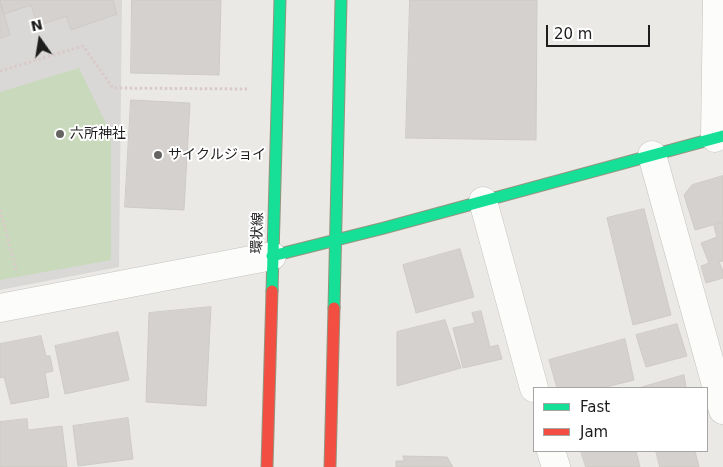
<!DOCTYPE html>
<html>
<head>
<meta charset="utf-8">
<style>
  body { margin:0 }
  #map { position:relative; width:723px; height:467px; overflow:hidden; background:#ebe9e6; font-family:"DejaVu Sans",sans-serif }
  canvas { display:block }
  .legend { position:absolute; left:533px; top:387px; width:175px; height:65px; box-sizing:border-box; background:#fff; border:1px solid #a5a5a5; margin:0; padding:6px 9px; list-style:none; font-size:15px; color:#1d1d1d }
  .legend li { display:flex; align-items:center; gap:10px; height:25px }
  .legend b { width:25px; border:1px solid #a5a5a5 }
  .north { position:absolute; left:15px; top:15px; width:50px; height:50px; -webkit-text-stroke:4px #fff; paint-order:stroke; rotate:347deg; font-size:14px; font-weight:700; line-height:20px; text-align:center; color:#1d1d1d }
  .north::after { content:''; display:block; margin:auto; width:18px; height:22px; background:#1d1d1d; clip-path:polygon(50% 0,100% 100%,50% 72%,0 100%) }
  .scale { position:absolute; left:546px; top:25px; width:104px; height:22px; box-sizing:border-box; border:2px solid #1d1d1d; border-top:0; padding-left:6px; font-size:15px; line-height:18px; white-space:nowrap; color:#1d1d1d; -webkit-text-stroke:4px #fff; paint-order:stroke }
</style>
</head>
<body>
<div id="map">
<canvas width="723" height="467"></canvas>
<ul class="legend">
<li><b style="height:6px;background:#16e098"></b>Fast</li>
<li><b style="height:6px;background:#f24e42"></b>Jam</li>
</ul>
<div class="north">N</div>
<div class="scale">20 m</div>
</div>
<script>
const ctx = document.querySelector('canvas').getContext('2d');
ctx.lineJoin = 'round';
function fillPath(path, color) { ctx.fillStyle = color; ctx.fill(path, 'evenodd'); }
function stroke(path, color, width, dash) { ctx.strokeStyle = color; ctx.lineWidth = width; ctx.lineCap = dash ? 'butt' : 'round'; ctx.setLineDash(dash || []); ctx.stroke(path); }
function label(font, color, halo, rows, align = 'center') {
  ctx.font = font + ' "DejaVu Sans","Noto Sans JP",sans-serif'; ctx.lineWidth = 4; ctx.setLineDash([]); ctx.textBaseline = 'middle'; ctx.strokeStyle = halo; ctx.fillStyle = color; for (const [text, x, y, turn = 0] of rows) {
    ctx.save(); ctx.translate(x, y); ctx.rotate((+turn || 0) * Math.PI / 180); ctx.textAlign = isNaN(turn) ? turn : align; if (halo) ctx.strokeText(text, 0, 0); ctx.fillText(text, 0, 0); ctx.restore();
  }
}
const religious = new Path2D(`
  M0,0H122L119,267L0,290Z`);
const forest = new Path2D(`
  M79,68L111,134V260L0,280V92Z`);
const building = new Path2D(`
  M0,0L10,35L0,38Z
  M0,0H113L117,14L71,30L66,16L38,26L31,5L4,14Z
  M132,0H221L219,75L131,73Z
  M410,0H537L536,140L406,138Z
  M131,100L190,103L184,210L125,207Z
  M723,176V222L695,230L684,195L692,185Z
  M644,209L671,315L633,325L607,218Z
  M723,223V261L719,262L723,271V278L706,283L701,266L709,263L701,243L717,237L714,226Z
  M460,249L474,297L416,313L403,265Z
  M211,307L206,406L146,402L149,313Z
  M481,311L490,347L498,345L502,359L463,368L453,328L475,323L472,313Z
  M445,320L461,368L397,386V332Z
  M677,324L687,356L646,367L636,335Z
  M118,332L129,380L65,394L55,346Z
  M41,336L46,356H50L53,371L45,373L49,397L11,404L4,377L0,378V344Z
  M625,339L634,380L602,388H557L549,360Z
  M684,375L686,387L684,388H639Z
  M128,418L133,459L78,466L73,426Z
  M27,419L28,430L62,426L67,467H0V422Z
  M581,451H636L640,467H586Z
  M656,451H695L699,467H660Z
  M403,456L447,457L453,467H396V461H404Z`);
const path = new Path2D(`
  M0,71L83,46L113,88L247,89
  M0,210L17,273`);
const street = new Path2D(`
  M715,138L717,0
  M652,155L723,410
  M483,201L534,388
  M0,308L272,256
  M551,451L556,467`);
const fast = new Path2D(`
  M272,256L384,228L723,136
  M272,291L280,0
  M334,308L341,0`);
const jam = new Path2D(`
  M267,467L272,291
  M330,467L334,308`);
const markers = [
  [60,134,5,"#656463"],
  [158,155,5,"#656463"]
];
const poiNames = [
  ["六所神社",70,134],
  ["サイクルジョイ",168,155]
];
const streetNames = [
  ["環状線",258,233,-88]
];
fillPath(religious, '#d9d8d7');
fillPath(forest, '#c8dabb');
fillPath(building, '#d4d1ce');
stroke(building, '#cecac7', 1);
stroke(street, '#c4c3c2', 29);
stroke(fast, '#94947e', 13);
stroke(jam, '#94947e', 13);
stroke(path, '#d9cac9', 3, [2.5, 2.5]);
stroke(street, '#fcfcfb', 28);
stroke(fast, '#16e098', 11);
stroke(jam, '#f24e42', 11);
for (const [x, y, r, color] of markers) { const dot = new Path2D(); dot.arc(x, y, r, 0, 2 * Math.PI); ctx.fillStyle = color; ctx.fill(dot); stroke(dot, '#fff', 2); }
label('14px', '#1d1d1d', '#fff', poiNames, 'left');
label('14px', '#1d1d1d', '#fff', streetNames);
</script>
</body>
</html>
